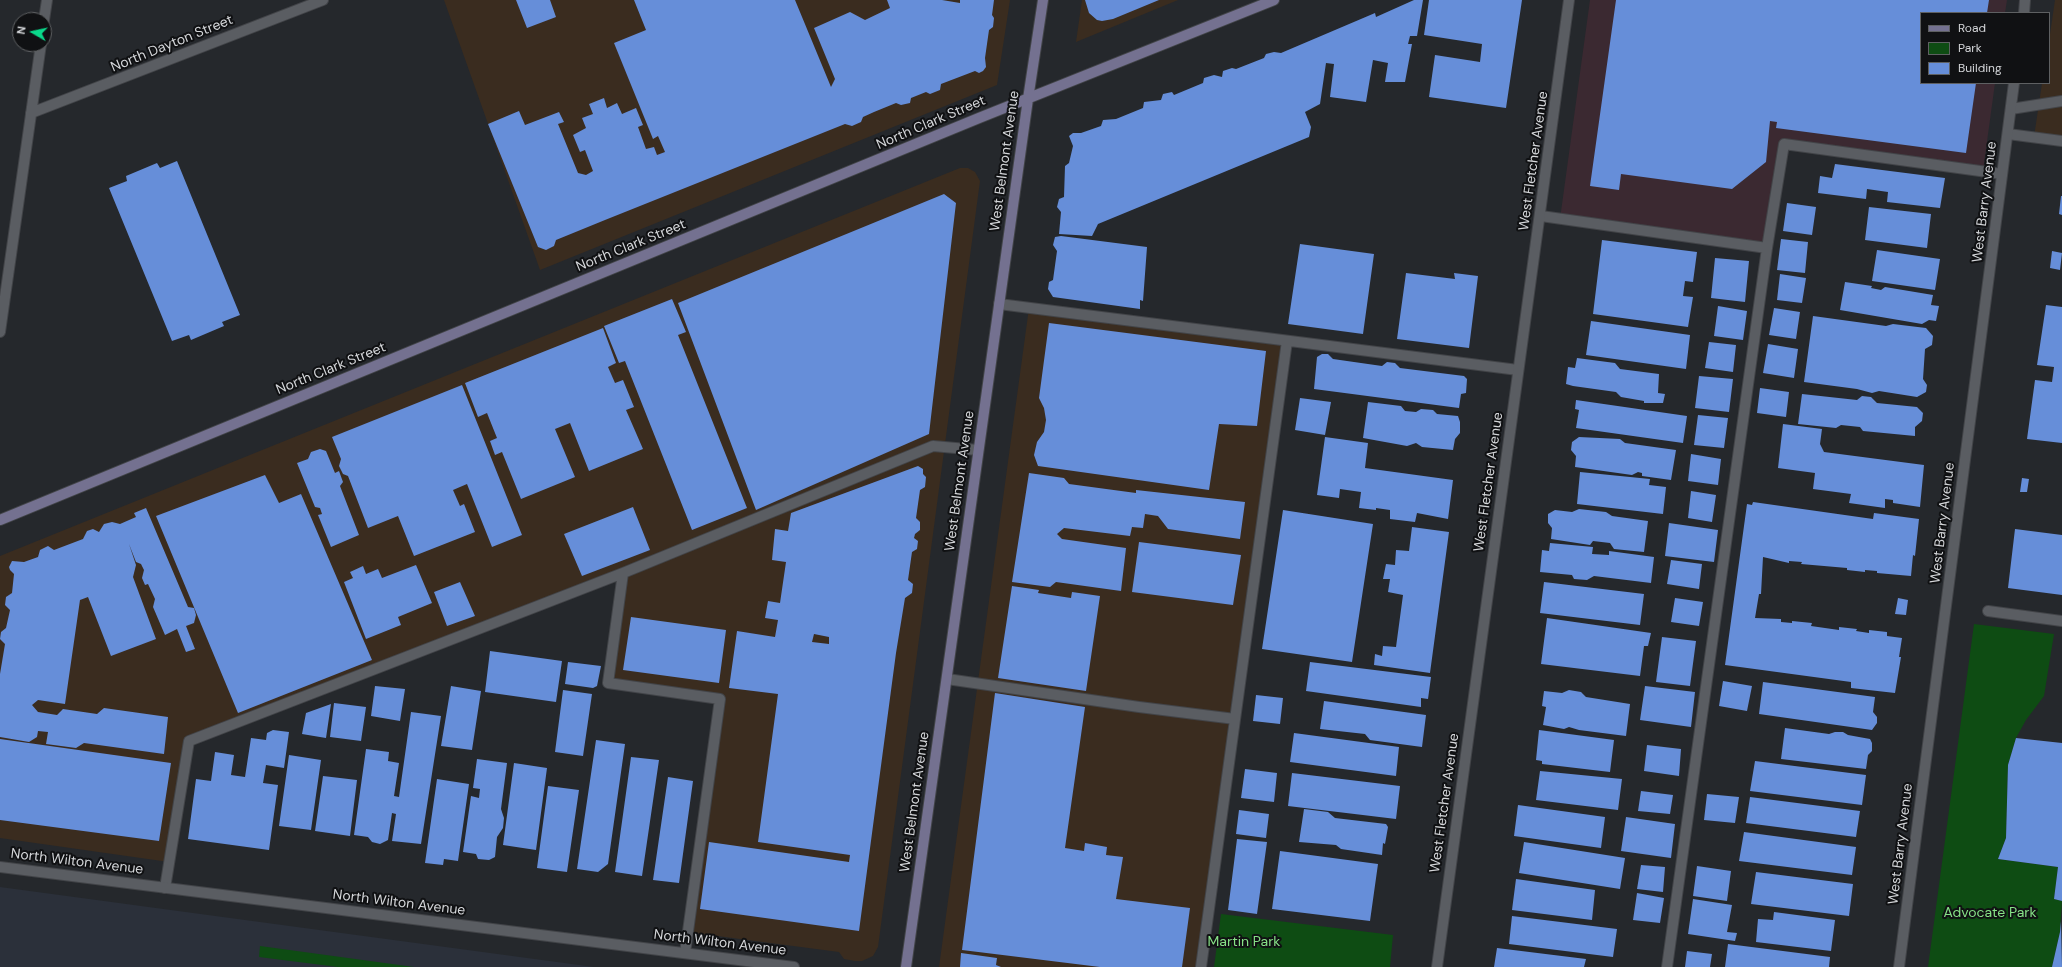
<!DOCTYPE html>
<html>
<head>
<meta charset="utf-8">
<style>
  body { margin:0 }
  #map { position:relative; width:2062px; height:967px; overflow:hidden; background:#25282c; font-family:"DM Sans",sans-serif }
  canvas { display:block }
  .legend { position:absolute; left:1920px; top:12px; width:130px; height:72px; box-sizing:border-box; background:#101113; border:1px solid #5e6062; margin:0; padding:5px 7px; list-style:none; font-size:12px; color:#d4d6d9 }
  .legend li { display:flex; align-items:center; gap:8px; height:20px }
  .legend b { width:20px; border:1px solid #5e6062 }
  .north { position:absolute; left:12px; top:12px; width:40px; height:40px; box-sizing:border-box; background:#101113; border:1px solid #5e6062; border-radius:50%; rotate:279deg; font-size:11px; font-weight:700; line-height:16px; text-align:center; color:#d4d6d9 }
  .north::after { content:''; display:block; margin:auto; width:14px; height:18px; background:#0ad98b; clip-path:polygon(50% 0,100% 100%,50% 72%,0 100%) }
</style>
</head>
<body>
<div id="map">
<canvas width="2062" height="967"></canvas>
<ul class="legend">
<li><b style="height:5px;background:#747190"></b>Road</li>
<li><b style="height:11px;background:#0e4c13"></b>Park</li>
<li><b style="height:11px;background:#668ed9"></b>Building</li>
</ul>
<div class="north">N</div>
</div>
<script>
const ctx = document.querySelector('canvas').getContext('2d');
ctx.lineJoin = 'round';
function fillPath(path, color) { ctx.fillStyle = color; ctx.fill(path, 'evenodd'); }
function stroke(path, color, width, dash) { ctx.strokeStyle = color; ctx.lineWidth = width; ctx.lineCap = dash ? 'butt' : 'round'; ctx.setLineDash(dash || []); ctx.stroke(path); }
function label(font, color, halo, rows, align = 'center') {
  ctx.font = font + ' "DM Sans",sans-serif'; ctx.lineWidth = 4; ctx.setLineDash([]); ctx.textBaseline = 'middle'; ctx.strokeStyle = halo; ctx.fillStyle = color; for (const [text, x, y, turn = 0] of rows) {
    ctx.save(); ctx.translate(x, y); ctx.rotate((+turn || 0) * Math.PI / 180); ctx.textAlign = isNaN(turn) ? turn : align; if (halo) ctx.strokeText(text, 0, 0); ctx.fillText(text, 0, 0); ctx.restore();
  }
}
const commercial = new Path2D(`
  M444,0H1010L997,85L540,270Z
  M1082,0H1178L1076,42Z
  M2055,0H2062V141L2034,137L2042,83H2049V41Z
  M960,168H968L975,172L980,181L878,947L873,956L862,961H855L844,959L839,952L687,932L720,699L608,683L623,574L189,741L169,862L0,838V556Z
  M1029,308L1287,341L1201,967H939Z`);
const built = new Path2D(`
  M0,887L594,967H0Z`);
const medical = new Path2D(`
  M1590,0H2007L2005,13H1921V83H1995L1983,171L1784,144L1767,248L1560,219Z`);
const green = new Path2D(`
  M1974,624L2054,634L2044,696L2026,720L2016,738L2008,765L2006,838L1998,859L2058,867L2054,899L2062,901L2060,932L2052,967H1928Z
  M1221,914L1393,935L1390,967H1214Z
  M260,946L414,967H338L259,957Z`);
const building = new Path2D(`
  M516,0H550L556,17L527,28Z
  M634,0H795L831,87L835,79L814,28L850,12L865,20L890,8L887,0H942L960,3V0H994L992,15L994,18L993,27L989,30L985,58L986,67L983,71L979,73L975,71L941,84L940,90L930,94L926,92L911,98L910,103L901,105L896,103L874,112L863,117L861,122L852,126L845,124L605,220L556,240L554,246L546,250L538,247L488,124L519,111L525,125L559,112L564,122L558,124L578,173L586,175L593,171L585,150L580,152L573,135L586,128L582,118L593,114L589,104L604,98L607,108L617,103L622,114L636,108L643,125L638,127L646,149L654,147L657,155L665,152L658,136L653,139L614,43L646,30Z
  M1085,0H1159L1113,19L1102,21L1097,20L1089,13Z
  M1414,0H1423L1417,36H1410L1408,44H1412L1405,82H1385L1388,63L1373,60L1366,102L1330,97L1334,64L1326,63L1320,104L1305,112L1311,127L1309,137L1098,224L1092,236L1059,234L1061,212L1057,207L1059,199L1064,197L1065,166L1069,163L1073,146L1069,136L1073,133H1081L1101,126L1103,120L1116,119L1143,108L1144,102L1161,100L1163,94L1172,92L1174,95L1203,83L1204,78L1214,75L1222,77L1223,71L1232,68L1236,69L1264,58L1266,54L1274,52L1281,53L1375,13L1376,17Z
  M1429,0H1522L1506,108L1429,97L1435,55L1480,62L1482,44L1424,35Z
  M1616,0H1989L1987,13H1921V83H1976L1966,153L1776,128L1777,122L1770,121L1766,162L1732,189L1621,174L1619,190L1590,186Z
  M177,161L240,315L222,322L224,326L191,340L189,335L172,341L109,188L127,181L126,176L157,163L160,168Z
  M1835,164L1945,178L1940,208L1887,202L1888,192L1867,189L1866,199L1818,193L1820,176L1832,178Z
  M944,194L956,203L929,434L756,510L678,303Z
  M2061,196H2062V215L2059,214Z
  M1787,203L1816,207L1812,235L1783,231Z
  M1869,207L1931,214L1927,248L1865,240Z
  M1061,236L1147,247L1143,301L1140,300V309L1053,297L1048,289L1049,282L1053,280L1057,251L1053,245L1055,237Z
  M1781,239L1808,242L1805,273L1777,270Z
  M1602,240L1697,252L1693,282L1685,281L1683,296L1693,297L1688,327L1593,314Z
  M1300,244L1374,254L1363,334L1288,324Z
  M1877,250L1940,259L1935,290L1872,281Z
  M2052,251L2062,253L2060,270L2050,268Z
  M1715,258L1749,261L1745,302L1711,298Z
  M1406,273L1455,279L1454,273L1478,276L1469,348L1397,339Z
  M1780,274L1806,278L1802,303L1777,300Z
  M1845,282L1872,286L1871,288L1881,290L1885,287L1933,295L1931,305L1939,306L1936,321L1929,320L1922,324L1840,310Z
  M672,299L686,332L678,335L747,508L692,530L625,361L619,363L604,326Z
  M2046,305L2062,307V443L2027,439L2035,380L2052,382L2054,367L2037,365Z
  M1718,306L1747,311L1743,340L1714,336Z
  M1774,308L1800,312L1796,339L1769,335Z
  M1813,316L1886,326L1893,324L1926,328L1933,336L1932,345L1925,349L1923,379L1927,385L1926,392L1917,397L1879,391L1872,393L1857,389L1804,382Z
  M1591,321L1690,335L1686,369L1586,355Z
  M1049,323L1266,351L1257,426L1219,424L1209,490L1038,466L1034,455L1037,442L1044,432L1046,420L1044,408L1039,398Z
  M603,328L616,363L608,367L615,383L623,380L634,407L626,410L643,449L589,471L570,423L555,429L575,477L521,499L502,452L495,455L490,441L497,438L487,413L478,417L465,383Z
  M1709,342L1736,345L1733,372L1705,368Z
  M1768,344L1798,349L1794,378L1763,373Z
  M1322,354H1328L1333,359L1382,366L1387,362L1395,363L1400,368L1464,376L1467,379L1466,393L1461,394L1459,408L1314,389L1317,357Z
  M1577,358L1615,363L1620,369L1659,374L1658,393L1665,394L1663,403H1644V401L1621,397L1616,392L1573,386L1566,384L1568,367L1575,368Z
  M1699,376L1733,379L1729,412L1695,408Z
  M462,385L522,535L492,547L467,484L453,490L460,506L464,504L475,532L414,556L398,516L368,528L348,476L343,474L339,466L341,459L332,437Z
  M1760,388L1789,392L1786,417L1757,413Z
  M1802,394L1857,400L1862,396L1871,397L1877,403L1917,407L1923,413L1922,421L1915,427V436L1863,431L1860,427L1841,425L1836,428L1798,424Z
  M1300,398L1331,402L1325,435L1295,430Z
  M1576,400L1687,416L1683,443L1576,428L1579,410L1575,409Z
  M1368,402L1401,406L1405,411L1416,412L1421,409L1433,410L1437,414L1458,416L1460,422V433L1455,439L1453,450L1422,447L1416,443L1407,446L1363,438Z
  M1698,415L1728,418L1724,448L1694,445Z
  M1783,424L1822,429L1820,444L1824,452L1924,465L1920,507L1893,503V500L1885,499V508L1849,503L1851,494L1813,489L1815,473L1778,468Z
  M1325,437L1368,443L1365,468L1453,480L1448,519L1417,513L1415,522L1390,519V510L1376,508V510L1359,508L1361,492L1340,489L1339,498L1317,495Z
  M1579,437L1620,439L1625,443L1676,450L1671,480L1642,476V473L1638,472L1632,475L1575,467L1576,456L1571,450L1572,442Z
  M320,449L326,451L335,473L339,471L343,482L340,486L359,535L331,547L318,515L322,514L320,508L315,507L297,463L308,459L311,452Z
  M1691,454L1721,459L1718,485L1688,481Z
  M918,466L923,469V474L926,477L925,487L920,490L916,518L920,522V530L915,534L914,538L918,541L917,549L912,552L908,580L913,584L912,593L905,598L896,653L859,931L700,909L709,842L849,862L850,855L758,842L778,694L729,688L737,631L775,637L778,620L765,618L768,601L780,603L786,562L772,560L775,529L788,531L791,513ZM814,634L829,637V644L812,642Z
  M1580,472L1650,479L1649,485L1666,487L1663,514L1577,504Z
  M1029,473L1064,478L1069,484L1136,493V490L1245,502L1240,539L1168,529L1158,516L1145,514L1143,528L1132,527L1130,536L1064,528L1057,534L1062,539L1126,548L1121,591L1056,582L1050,587L1012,582Z
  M265,475L279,503L301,494L372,660L238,713L156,516Z
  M2022,478L2029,479L2027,492H2020Z
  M1691,491L1716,495L1712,522L1688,518Z
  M1753,502L1873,519L1874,513L1919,519L1915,556L1913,555L1911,576L1877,573V571L1865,570V572L1847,570V568L1801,564L1802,562L1789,561V563L1763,557L1761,594H1759L1755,618L1781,619V622L1792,623V621L1812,623L1811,626L1839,630V627L1857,629L1856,631L1869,633V630L1887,632V636L1902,638L1899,657H1901L1895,693L1851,688V682L1725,665L1747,504L1752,505Z
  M633,507L650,550L582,576L564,534Z
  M146,508L188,607L194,608L196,615L194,623L186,626L195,649L186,652L177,629L165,635L153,607L155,599L148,584L145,585L142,578L144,570L141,564L136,562L129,544L136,565L133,577L156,639L111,656L88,597L80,600L65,704L38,700L32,705L38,712L57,715L63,709L97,714L104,708L168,717L164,754L84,743L76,748L46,744L48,732L38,731L37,737L29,742L0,737V701L11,702L0,701V674L5,644L0,639L1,632L6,628L10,610L5,605L6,597L12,593L14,574L10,570L9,567L12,561L24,562L38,557L40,550L48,546L54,550L83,539L87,531L93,529L99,532L104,524L112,522L120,524L136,517L134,513Z
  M1579,509L1606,512L1612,516L1648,521L1644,552L1614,549L1610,543L1593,541L1590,545L1551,539L1552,528L1548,523V514L1555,510L1572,512Z
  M1283,510L1373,524L1352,662L1262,649Z
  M1669,523L1718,530L1714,562L1665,556Z
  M1412,527L1449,532L1430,673L1374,665L1375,654L1382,656L1383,646L1396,647L1403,595L1388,592L1390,579H1383L1386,564L1395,565L1396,550L1409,551Z
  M2015,529L2062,535V595L2008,588Z
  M1139,542L1241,555L1233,605L1132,592Z
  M1550,543L1593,547L1592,554L1609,555V551L1654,557L1651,583L1594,576L1587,580L1574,579L1572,575L1540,572L1542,550L1549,551Z
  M1671,560L1702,564L1699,589L1667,584Z
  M416,565L432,603L398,617L401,625L366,639L344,582L353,578L350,572L363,566L366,574L378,569L382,578Z
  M460,582L475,616L447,626L434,592Z
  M1544,582L1644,594L1640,625L1540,613Z
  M1012,586L1039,590L1038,593L1071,598L1072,592L1100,596L1086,691L998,678Z
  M1675,598L1703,602L1699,626L1671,622Z
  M1898,598L1908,600L1906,615L1895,614Z
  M631,617L726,630L719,683L623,670Z
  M1547,618L1651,633L1648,646H1644L1640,676L1541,664Z
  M1662,637L1696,641L1690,686L1656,682Z
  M490,651L562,661L556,702L485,692Z
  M568,662L601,666L597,686L593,688L565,684Z
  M1310,662L1431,677L1428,699L1421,698V707L1306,691Z
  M1723,681L1752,686L1747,711L1719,706Z
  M1763,682L1875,697L1873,712L1877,717V723L1872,730L1759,714Z
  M375,686L405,689L400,721L371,716Z
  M451,686L481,691L472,750L441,746Z
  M1645,686L1695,692L1691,727L1640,720Z
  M563,690L592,694L583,756L555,752Z
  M1569,690L1581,692L1586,697L1630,704L1626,736L1579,730L1569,727L1564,729L1543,725L1546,707L1542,706L1544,691L1562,693Z
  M995,693L1085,707L1065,848L1084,851L1085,843L1107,847L1106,855L1123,857L1116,899L1190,908L1182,967H1100L962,950Z
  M1256,695L1283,698L1280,724L1253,721Z
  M1324,701L1426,715L1422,747L1370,740L1365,734L1320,729Z
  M334,703L366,707L361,741L330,737Z
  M331,704L326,738L302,734L306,713Z
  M411,712L441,716L421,844L392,841L396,814L392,813L388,840L380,844L372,842L368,837L354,835L366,749L389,752L388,761L399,763L394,796L399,797Z
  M1785,728L1829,734L1835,732H1843L1848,735L1870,739L1872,743V751L1868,755L1866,769L1781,759Z
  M273,730L289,732L284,768L266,765L263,783L278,785L269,850L188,839L196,779L211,781L215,752L234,755L231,775L245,777L251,738L266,740L267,733Z
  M1539,730L1614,740L1610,772L1542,764V761L1536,760Z
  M1294,733L1399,747L1396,776L1290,762Z
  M2016,738L2062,743V901L2054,899L2058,867L1998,859L2006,838L2008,765Z
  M0,739L171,763L159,841L0,820Z
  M596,740L625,744L608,864L598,872L577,869Z
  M1647,745L1681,749L1679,776L1644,771Z
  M289,755L321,760L311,830L279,826Z
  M631,757L659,760L642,876L615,872Z
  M477,759L507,763L501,809L504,818L503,828L497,837L495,857L489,860L478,859L476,854L463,852L471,796L479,798L480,789L473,788Z
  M1755,761L1866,775L1862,805L1750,791Z
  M514,763L547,768L536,850L503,845Z
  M1245,769L1277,773L1274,802L1241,798Z
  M1540,771L1622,779L1618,810L1536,800Z
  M1292,773L1400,786L1396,819L1288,806Z
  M323,776L357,780L350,836L315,831Z
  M668,777L693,781L679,883L653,880Z
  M437,779L469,784L458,861L444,859L443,865L425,863Z
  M548,786L579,790L567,872L537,868Z
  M1641,791L1673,795L1670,814L1638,811Z
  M1707,794L1739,797L1735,823L1704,820Z
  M1750,797L1860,811L1856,837L1746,823Z
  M1518,805L1605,817L1601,848L1514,836Z
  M1304,809L1328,812L1335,818L1386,824L1388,827L1385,844L1383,843L1382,855L1341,849L1336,845L1299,842Z
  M1239,810L1269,814L1266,838L1236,834Z
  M1626,817L1675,824L1671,858L1621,851Z
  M1744,832L1856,847L1852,875L1739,861Z
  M1237,839L1267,842L1257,914L1228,910Z
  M1524,842L1625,858L1620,889L1519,873Z
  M1280,851L1378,864L1370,921L1272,909Z
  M1641,865L1665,867L1663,892L1637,889Z
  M1697,866L1731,871L1727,901L1693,896Z
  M1756,872L1853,884L1849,916L1751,904Z
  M1516,879L1595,890L1592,920L1512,910Z
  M1637,893L1664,898L1660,923L1633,920Z
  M1693,899L1732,905L1727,932L1737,933L1735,941L1688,934Z
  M1774,912L1835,920L1831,951L1756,942L1758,919L1773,920Z
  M1512,916L1617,929L1613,957L1509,944Z
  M2061,921L2062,967H2052L2060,932Z
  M1728,944L1830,957L1829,967H1725Z
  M1497,948L1586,959L1584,967H1494Z
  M1687,951L1712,954L1710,967H1685Z
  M961,953L997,958L996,965L1001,967H960Z`);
const lane = new Path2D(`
  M2011,109L2062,101
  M2008,134L2062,141
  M1541,216L1767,248L1784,144L2002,174
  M999,304L1518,370
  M623,573L608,683L720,699L685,953
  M947,679L1139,707L1235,719
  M165,888L189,741L623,573L933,446L978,450
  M1201,967L1287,341
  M1667,967L1767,248`);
const street = new Path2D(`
  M2024,13L2025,0
  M44,20L47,0
  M31,113L323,0
  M0,332L41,44
  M1988,611L2062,621
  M0,867L794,967
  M1437,967L1569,0
  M1899,967L2014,83`);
const secondary = new Path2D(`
  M0,520L979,118L1274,0
  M906,967L1028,99L1043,0`);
const streetNames = [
  ["North Dayton Street",172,44,-22],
  ["North Clark Street",931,123,-23],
  ["West Belmont Avenue",1005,161,-82],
  ["West Fletcher Avenue",1534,161,-82],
  ["West Barry Avenue",1985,202,-83],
  ["North Clark Street",631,246,-22],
  ["North Clark Street",331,369,-22],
  ["West Belmont Avenue",960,481,-82],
  ["West Fletcher Avenue",1489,482,-82],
  ["West Barry Avenue",1943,523,-83],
  ["West Belmont Avenue",915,802,-82],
  ["West Fletcher Avenue",1445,803,-82],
  ["West Barry Avenue",1901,844,-83],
  ["North Wilton Avenue",77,862,7],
  ["North Wilton Avenue",399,903,7],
  ["North Wilton Avenue",720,943,7]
];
const parkNames = [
  ["Advocate Park",1990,913],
  ["Martin Park",1244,942]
];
fillPath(commercial, '#3a2c1f');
fillPath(built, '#2b303a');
fillPath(medical, '#3b2931');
fillPath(green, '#0e4c13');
fillPath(building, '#668ed9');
stroke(lane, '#424448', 12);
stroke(street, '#424448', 12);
stroke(secondary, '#424448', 12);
stroke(lane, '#5a5d62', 10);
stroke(street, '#5a5d62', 10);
stroke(secondary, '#747190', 10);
label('14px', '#d4d6d9', '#101113', streetNames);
label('14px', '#87e187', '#101113', parkNames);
</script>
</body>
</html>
